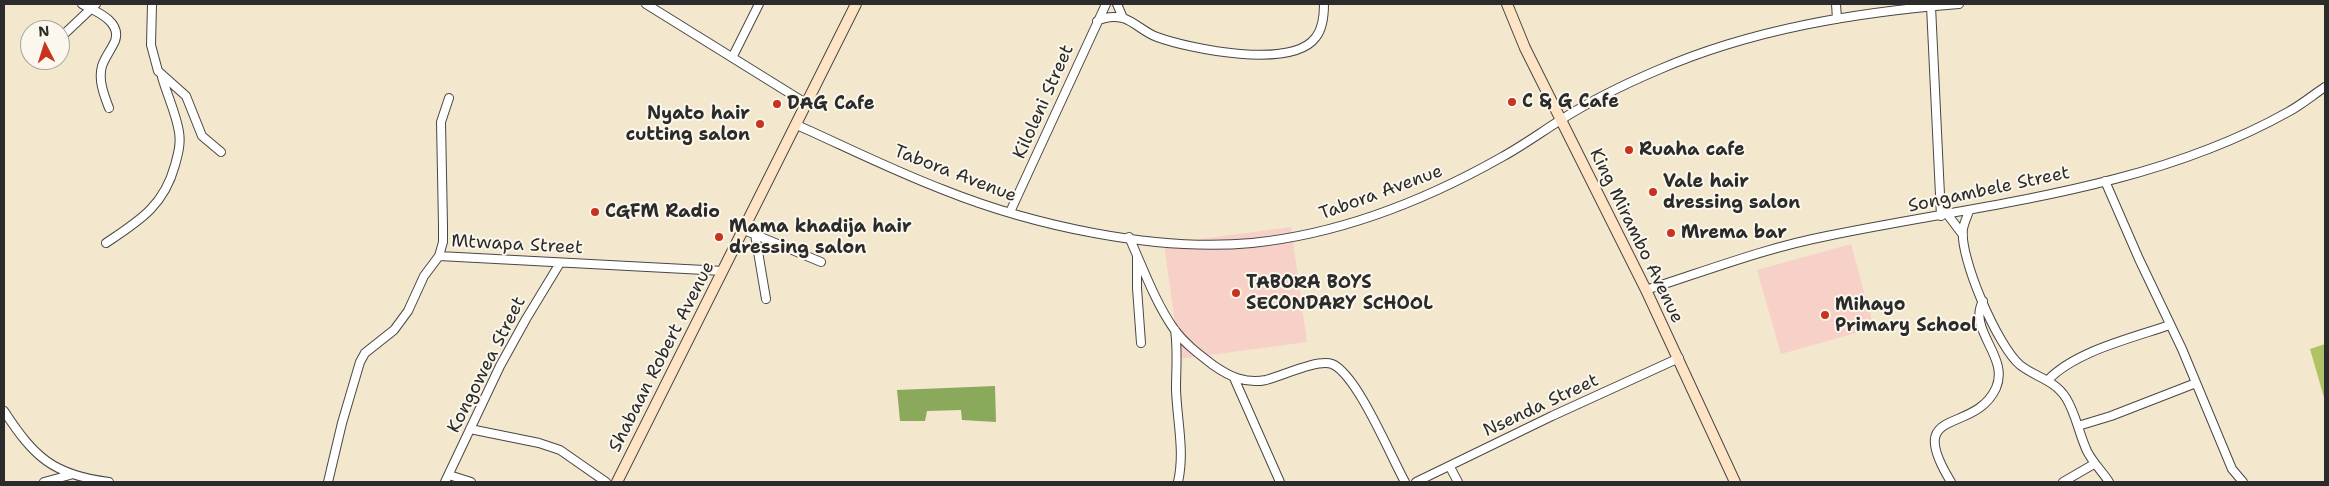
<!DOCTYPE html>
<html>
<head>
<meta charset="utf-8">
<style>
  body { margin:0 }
  #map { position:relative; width:2329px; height:486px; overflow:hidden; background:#f3e7ce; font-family:"Shantell Sans",sans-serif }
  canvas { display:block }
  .frame { position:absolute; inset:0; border:5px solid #2b2b2b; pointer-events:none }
  .north { position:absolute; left:20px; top:20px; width:50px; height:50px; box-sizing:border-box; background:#fbf7ec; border:1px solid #a8a59f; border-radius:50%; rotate:355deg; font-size:14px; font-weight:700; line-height:20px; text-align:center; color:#2b2b2b }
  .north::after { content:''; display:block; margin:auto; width:18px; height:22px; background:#c8321e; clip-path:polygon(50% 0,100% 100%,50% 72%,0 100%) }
</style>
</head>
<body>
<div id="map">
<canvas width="2329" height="486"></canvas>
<div class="frame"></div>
<div class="north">N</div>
</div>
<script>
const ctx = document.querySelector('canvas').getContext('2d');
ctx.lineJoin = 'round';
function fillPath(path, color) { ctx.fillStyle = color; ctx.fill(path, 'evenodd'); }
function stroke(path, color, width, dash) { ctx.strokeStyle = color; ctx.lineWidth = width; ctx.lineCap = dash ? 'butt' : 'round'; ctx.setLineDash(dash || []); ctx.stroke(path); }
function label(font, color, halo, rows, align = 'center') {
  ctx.font = font + ' "Shantell Sans",sans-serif'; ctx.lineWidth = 4; ctx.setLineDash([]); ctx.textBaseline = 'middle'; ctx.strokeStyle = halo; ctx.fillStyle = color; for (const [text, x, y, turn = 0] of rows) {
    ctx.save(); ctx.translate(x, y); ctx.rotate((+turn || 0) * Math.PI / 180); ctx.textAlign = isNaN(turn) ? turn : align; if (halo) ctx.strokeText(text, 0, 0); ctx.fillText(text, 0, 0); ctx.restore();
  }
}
const built = new Path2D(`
  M1291,227L1307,342L1180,359L1164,244Z
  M1851,244L1874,328L1781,354L1757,270Z`);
const green = new Path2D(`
  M2325,344V401L2310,349Z`);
const forest = new Path2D(`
  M995,386L996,422L962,420L961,410L927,411L925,421H900L897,390Z`);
const street = new Path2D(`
  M82,4C95,11 122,21 115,41C111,50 105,57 102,66C98,80 104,95 109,108
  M152,4L151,45L158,71L186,96L202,136L221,152
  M646,4L807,104
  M1117,4L1123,18
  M1836,4L1837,19
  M1931,6L1941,216
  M1097,21C1105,17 1114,16 1123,18C1135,22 1145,33 1157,37C1190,49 1292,70 1316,37C1323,28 1324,14 1324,4
  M60,38L96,4
  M733,56L759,4
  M797,125C846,147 894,171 944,190C1034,226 1156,252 1252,243C1340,234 1426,200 1502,157C1522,146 1540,133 1559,121C1590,101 1625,84 1658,70C1752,29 1858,12 1959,4
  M2105,181L2139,259L2182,349L2232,469L2243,482
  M1969,211C1967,217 1964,223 1963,229C1959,257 1998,347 2020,365C2035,377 2055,380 2066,398C2076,414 2079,434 2087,451C2093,463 2102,471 2109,482
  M1010,212L1106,4
  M1948,215L1963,235
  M744,230L821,262
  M755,234L766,299
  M1129,237C1143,268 1155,302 1174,329C1185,344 1200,355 1213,365C1230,377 1246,384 1266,380C1282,376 1317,359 1332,364C1357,374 1391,457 1405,482
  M106,243C139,221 164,206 175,165C178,154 181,144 179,132C176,113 167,95 162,77
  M439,256L723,271
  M1137,257V288L1141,343
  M1646,290C1706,271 1765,248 1827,236C1981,204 2147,191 2288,112C2301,105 2313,95 2325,87
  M1175,330C1178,350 1176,369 1176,389C1177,421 1185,451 1178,482
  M1234,378L1280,482
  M2048,380C2076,351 2132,338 2170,325
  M4,411C34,457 53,475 109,482
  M2078,426L2111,416L2196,383
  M470,429L539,443L560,450L606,482
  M1450,467L1458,482
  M449,475L471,482
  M44,482L70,475
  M328,482L342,423L360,362L365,353L394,330L408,311L424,276L439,256L443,242V226L441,122L449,98
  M445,482L500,366L526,319L560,263
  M1416,482L1552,416L1679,358
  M1951,482C1903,404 1974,436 1996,388C2010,357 1967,330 1983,301
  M2063,482L2094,464`);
const secondary = new Path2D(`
  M1507,4L1525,48L1646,290L1735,482
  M617,482L856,4`);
const markers = [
  [1512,102,5,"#c8321e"],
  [777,104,5,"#c8321e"],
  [760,124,5,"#c8321e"],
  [1629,150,5,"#c8321e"],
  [1653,192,5,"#c8321e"],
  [595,212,5,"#c8321e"],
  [1671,233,5,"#c8321e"],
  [719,237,5,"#c8321e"],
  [1236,293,5,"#c8321e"],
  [1825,315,5,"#c8321e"]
];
const streetNames = [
  ["Kiloleni Street",1044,102,-66],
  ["Tabora Avenue",955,174,21],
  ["Songambele Street",1989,190,-12],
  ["Tabora Avenue",1381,193,-20],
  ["King Mirambo Avenue",1636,236,64],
  ["Mtwapa Street",517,245,3],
  ["Shabaan Robert Avenue",662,357,-63],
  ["Kongowea Street",487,365,-63],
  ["Nsenda Street",1541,406,-25]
];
const poiNames = [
  ["C & G Cafe",1522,102],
  ["DAG Cafe",787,104],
  ["Nyato hair",750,114,"right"],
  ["cutting salon",750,135,"right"],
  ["Ruaha cafe",1639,150],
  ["Vale hair",1663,182],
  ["dressing salon",1663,203],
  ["CGFM Radio",605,212],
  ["Mama khadija hair",729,227],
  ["dressing salon",729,248],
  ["Mrema bar",1681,233],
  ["TABORA BOYS",1246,283],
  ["SECONDARY SCHOOL",1246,304],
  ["Mihayo",1835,305],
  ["Primary School",1835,326]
];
fillPath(built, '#f7d1c7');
fillPath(green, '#afc366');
fillPath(forest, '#8ba95b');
stroke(street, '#494743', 10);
stroke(secondary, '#494743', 12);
stroke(street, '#fff', 8);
stroke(secondary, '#fee4c5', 10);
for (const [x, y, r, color] of markers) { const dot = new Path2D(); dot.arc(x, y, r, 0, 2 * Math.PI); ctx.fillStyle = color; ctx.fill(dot); stroke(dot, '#fbf7ec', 2); }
label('18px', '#2b2b2b', '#fbf7ec', streetNames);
label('bold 18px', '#2b2b2b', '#fbf7ec', poiNames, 'left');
</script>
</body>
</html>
